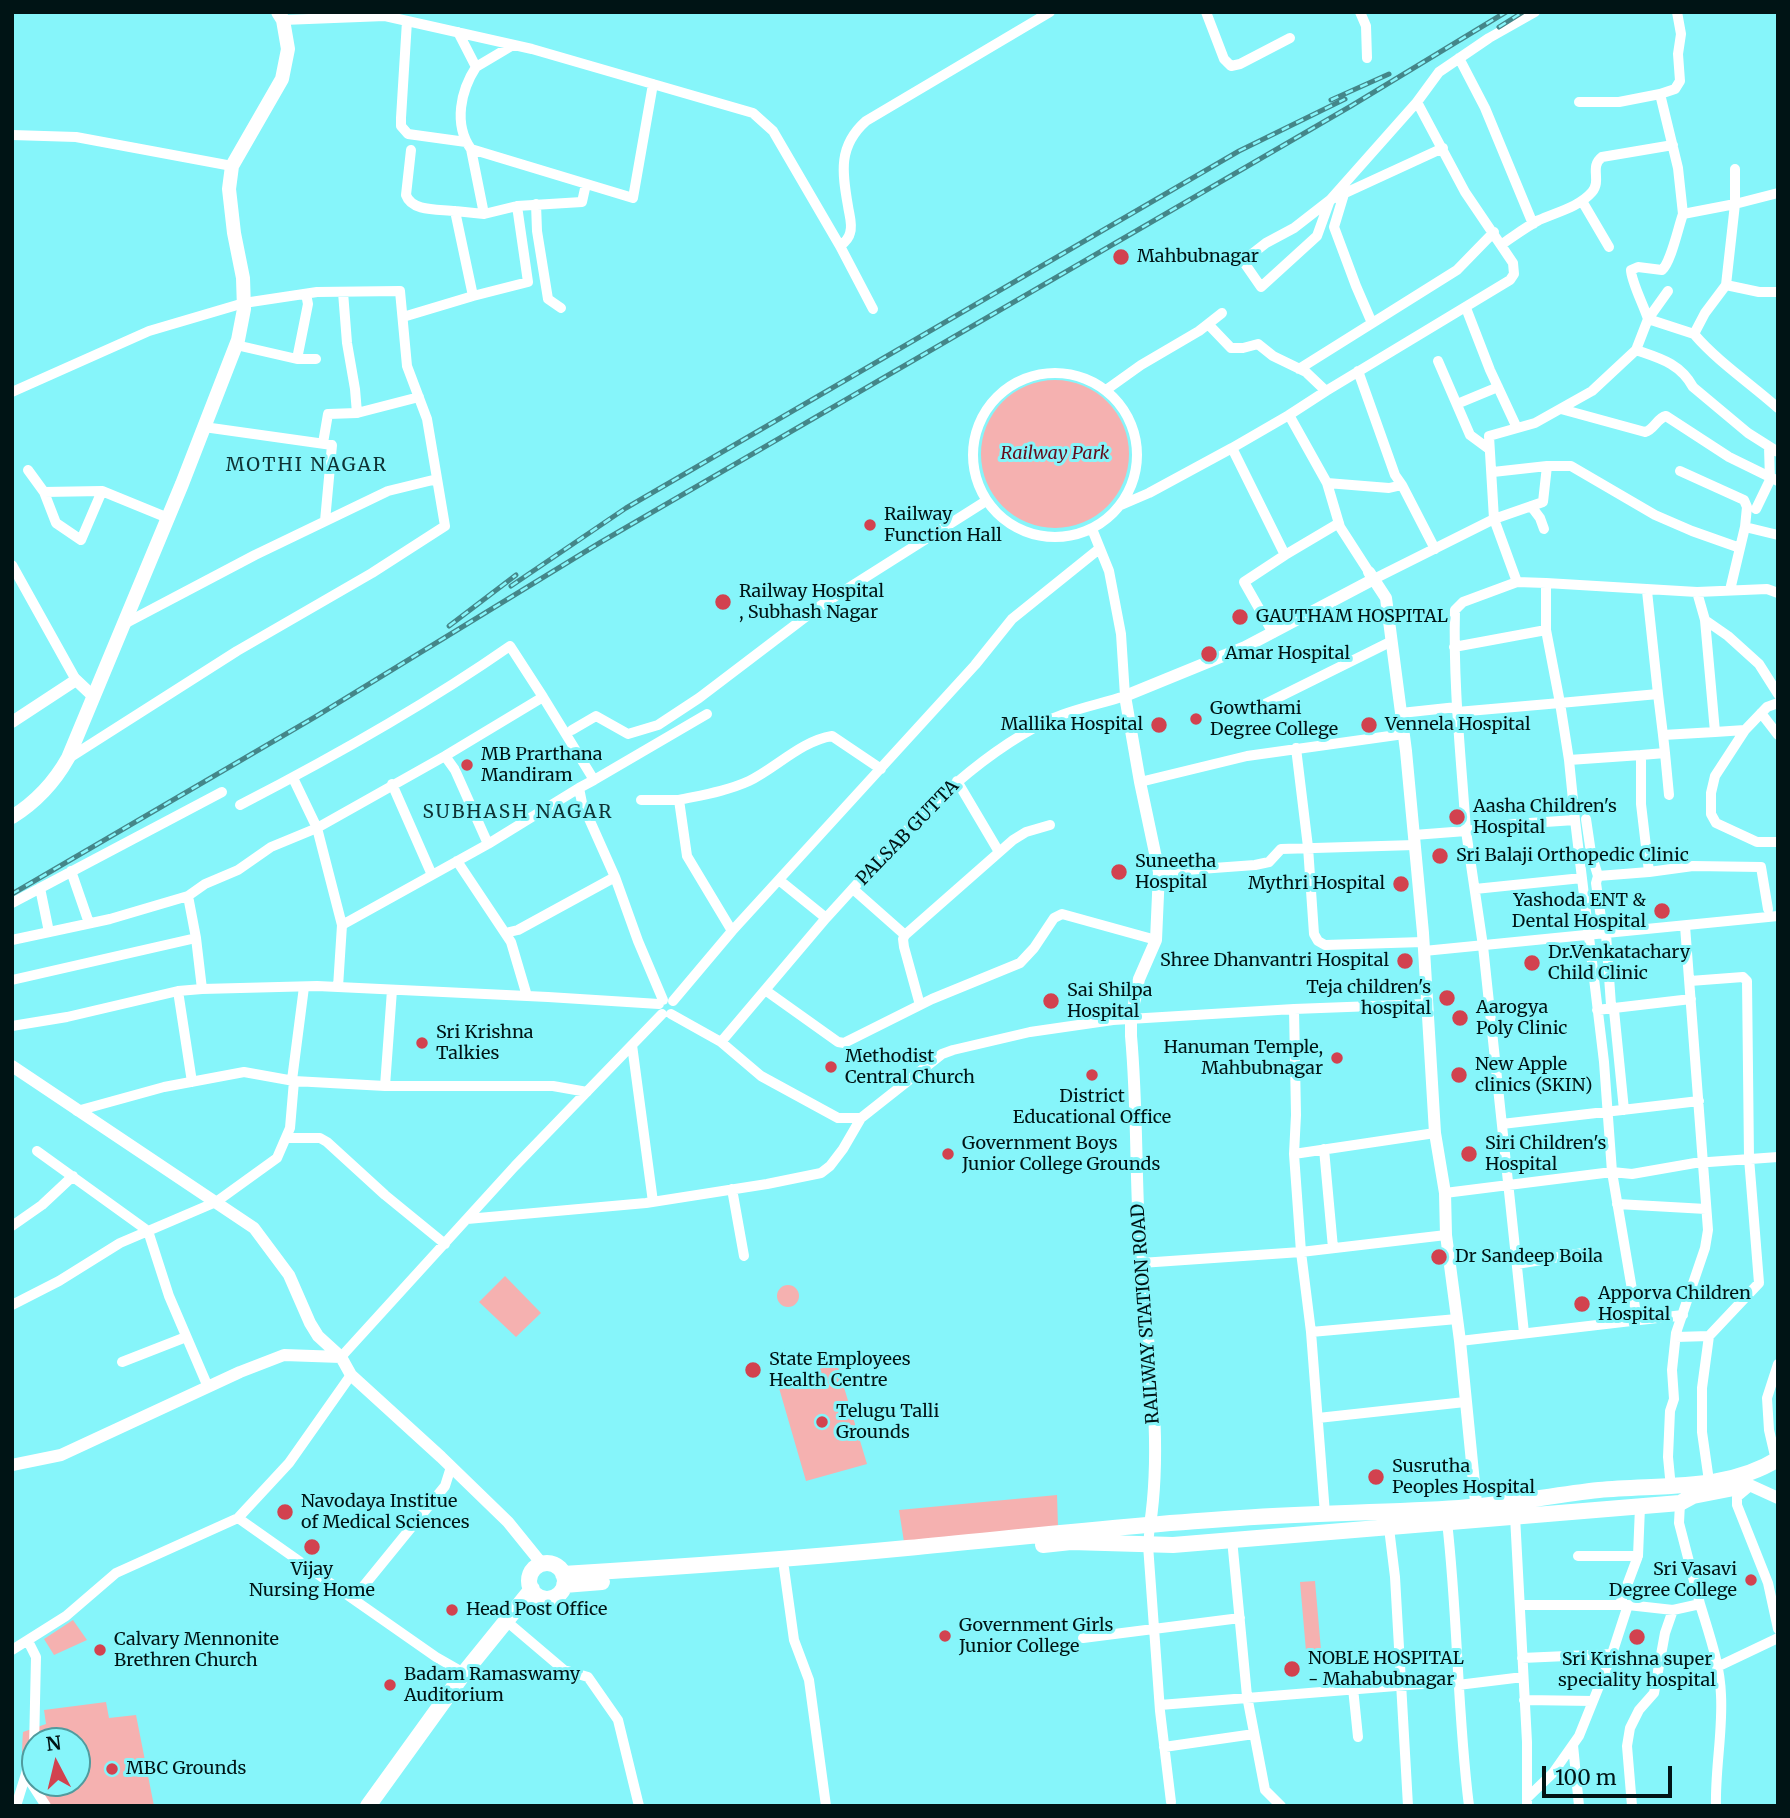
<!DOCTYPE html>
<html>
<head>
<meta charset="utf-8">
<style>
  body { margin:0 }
  #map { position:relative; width:1790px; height:1818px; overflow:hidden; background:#86f5fa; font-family:Merriweather,serif }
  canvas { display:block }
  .frame { position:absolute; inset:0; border:14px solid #001415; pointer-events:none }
  .north { position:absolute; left:21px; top:1727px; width:70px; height:70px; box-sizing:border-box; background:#86f5fa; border:2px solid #509b9e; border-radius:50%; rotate:353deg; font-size:19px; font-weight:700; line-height:28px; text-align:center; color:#001415 }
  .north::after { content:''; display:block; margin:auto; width:24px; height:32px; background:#d2424f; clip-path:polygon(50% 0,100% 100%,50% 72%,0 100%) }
  .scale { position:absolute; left:1542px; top:1766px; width:130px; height:32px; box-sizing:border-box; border:4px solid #001415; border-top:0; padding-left:9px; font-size:21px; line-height:24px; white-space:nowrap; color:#001415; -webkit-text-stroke:5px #86f5fa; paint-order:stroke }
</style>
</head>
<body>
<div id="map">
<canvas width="1790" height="1818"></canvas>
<div class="frame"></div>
<div class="north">N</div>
<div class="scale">100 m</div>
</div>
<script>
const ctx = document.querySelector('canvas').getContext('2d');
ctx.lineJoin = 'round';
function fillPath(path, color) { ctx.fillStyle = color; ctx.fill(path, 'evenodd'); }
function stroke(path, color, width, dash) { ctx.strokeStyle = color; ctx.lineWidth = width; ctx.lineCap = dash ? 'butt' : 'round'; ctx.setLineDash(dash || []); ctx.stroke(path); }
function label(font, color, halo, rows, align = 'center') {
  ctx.font = font + ' Merriweather,serif'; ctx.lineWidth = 6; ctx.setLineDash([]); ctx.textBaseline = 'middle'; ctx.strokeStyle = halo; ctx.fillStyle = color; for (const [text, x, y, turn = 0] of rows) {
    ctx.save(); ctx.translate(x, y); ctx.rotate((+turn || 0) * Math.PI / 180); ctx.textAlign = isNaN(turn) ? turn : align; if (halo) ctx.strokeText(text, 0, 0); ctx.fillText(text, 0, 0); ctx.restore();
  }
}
const green = new Path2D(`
  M981 454a74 74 0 1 1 148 0a74 74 0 1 1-148 0Z
  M505,1276L541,1313L516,1337L479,1302Z
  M777 1296a11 11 0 1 1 22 0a11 11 0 1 1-22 0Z
  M837,1364L867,1464L806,1481L777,1381Z
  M1057,1495L1058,1527L904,1542L899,1510Z
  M1315,1581L1321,1650L1306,1651L1300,1582Z
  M73,1620L87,1640L54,1655L44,1639Z
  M106,1702L109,1718L136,1715L154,1806H48C25,1778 20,1769 23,1732L46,1724L44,1710ZM35,1741H77V1783H35Z`);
const minor = new Path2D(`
  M1206,12L1224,59L1231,66L1240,64L1290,38
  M1360,12L1366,26L1367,58
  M1677,12L1681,34L1678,54L1680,81L1675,89L1660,94L1678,168L1683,214
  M283,20L385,16L532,49L753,113L773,131L840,246L873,309
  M407,21L401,118V126L408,134L466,142
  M458,32L476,67L513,45
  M1459,58L1485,108L1533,224
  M476,67C461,90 453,124 471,149L633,198L653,84
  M1417,102L1330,200L1317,236L1261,287L1243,261L1266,243L1294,228L1330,200L1443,148
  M1579,102H1619L1660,94
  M12,135L76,137L232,166
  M471,149L484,214L455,211L473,296L528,282L517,206L484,214
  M411,150L406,195C412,212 439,209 455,211
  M1778,193L1735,204L1726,285L1705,313L1694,334C1718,362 1750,383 1778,408
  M1344,194L1334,227L1356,286L1372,323
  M1582,201L1609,247
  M536,204L537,231L548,299L561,308
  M517,206L582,202L586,184
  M1502,244C1514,236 1526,227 1539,220C1557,212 1579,207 1592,192C1602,180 1589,167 1602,157L1673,145
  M840,246C844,243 849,238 850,233C853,225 849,214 848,206C842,172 838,146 866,121L1050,12
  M1726,285L1759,292H1778
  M1668,291L1648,319L1636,350L1592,391L1535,423L1489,436L1494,519L1543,502L1547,466H1571L1655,515L1692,531L1740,548
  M343,292L347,343L355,389L357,413L419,397
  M1466,308L1490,370L1517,428
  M403,317L473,296
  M1208,324L1222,313
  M1694,334L1648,319C1644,306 1631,281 1631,270L1638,267L1662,270C1671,262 1678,228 1683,214L1735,204V169
  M236,345L297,359L308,304L306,294
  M1636,350C1659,358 1680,363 1693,387L1748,433L1778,452
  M297,359H316
  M1438,361L1470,435L1489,449
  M1299,369L1457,270L1494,232
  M973 455a82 82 0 1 1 164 0a82 82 0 1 1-164 0Z
  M1106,390L1141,365L1199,331L1208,324L1231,348H1243L1258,344L1273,356L1306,372L1326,391L1289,415L1327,483L1340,527L1369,572
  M1326,391L1510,280L1514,274L1513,263L1465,192L1417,102L1439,72L1489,38L1535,12
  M12,392L149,331L244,303L317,292L400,291L407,366L427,419L445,526L372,573L237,651L69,758
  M1457,404L1498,387
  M1561,409L1645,432C1654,430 1657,418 1666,416L1729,457L1778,481
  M1289,415L1232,448L1285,555L1339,523
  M204,427L332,445L325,521
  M323,443L328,414L357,413
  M28,470L44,492L102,491L168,518
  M1680,471L1744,500L1747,507L1745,527
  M1493,472L1547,466
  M1327,483L1389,488L1402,485L1395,475L1358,371
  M1402,485L1435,549
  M44,492L56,523L81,540L102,491
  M1121,505L1149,493L1232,448
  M1531,506L1540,518L1544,529
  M1756,509L1770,480L1769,447
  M12,565L76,680
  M1374,579L1494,519L1517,582
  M1546,583L1697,592L1767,589L1778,593
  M1730,590L1745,527L1778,535
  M1697,592L1705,620L1728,636L1759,664L1778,694
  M1705,620L1715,732L1745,730L1767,707L1778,703
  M124,624L255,555L388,491L437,479
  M1273,633L1244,582L1285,555
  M1454,647L1546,630V583L1517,582L1463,602L1455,610C1453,684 1461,757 1466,831L1515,824L1575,820L1604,1062L1612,1172L1637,1319
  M1658,694L1663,735
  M543,697L594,780L579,788
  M1261,706L1392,641
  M1457,712L1560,703L1546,630
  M1401,713L1457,707
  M1761,713L1778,735
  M572,730L596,716L628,734L658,725L699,698L820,606L986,501
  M1745,730L1715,776L1711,793V814L1716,823L1757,842H1778
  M1296,748L1308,847L1314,934L1318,941L1325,945L1423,942
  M1665,753L1663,735L1715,732
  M1641,755L1665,753L1669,795
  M445,756L455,770L488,844
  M1569,760L1560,703L1658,694L1647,591
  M594,780L707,714
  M957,781L999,852
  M1140,782L1247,756L1404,734
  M392,784L432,875
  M641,800H679L687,856L732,931
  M679,800C702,795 727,791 749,781C776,768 801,741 832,736L881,769
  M240,805C333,757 424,706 510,646L543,697L445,756L317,828L342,925
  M1586,819L1591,853L1598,876L1596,883L1602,925L1606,934L1611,1005L1614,1010L1624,1110
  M1575,820L1569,760L1641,755V804L1649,872L1693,866L1761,867L1768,909
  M1414,835L1466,831L1483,946L1524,1333
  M457,861L511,942L527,996
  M71,871L89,923
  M1159,872L1255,865L1269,862L1281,849L1415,845
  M1598,876L1649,872
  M779,880L826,918C894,844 958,765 1049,720C1072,709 1101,704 1125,696L1121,634L1109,571L1092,529
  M40,888L49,932
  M853,889L905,935
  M1475,889L1582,878
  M12,903L222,792
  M505,933L518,930L615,877
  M196,938L202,989
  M12,940L110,919L188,896
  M1424,951L1778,916
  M12,980L196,938L188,896L205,884L238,870L271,847L317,828L293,778
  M338,987L342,925L488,844L579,788L582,803L615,877L638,941L663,1000
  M765,990L838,1042L844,1043L932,999L1020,963L1034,948L1054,918L1062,914L1156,940
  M178,991L192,1082
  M673,1001L732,931L975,665L1012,619L1099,549
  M1427,1004L1294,1009L1296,1115L1294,1154L1301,1252L1446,1235
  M920,1005L904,947L903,939L905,935L1013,840L1026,832L1050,825
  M1597,1010L1691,999
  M671,1014L721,1042L761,1076L838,1118H861L942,1054L953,1050L1030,1032L1113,1020L1294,1009
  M12,1026L67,1017L178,991L202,989L317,986L548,997L659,1004
  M721,1042L826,918
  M632,1045L653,1202
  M292,1080L304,987
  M294,1081L385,1086H553L587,1092
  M385,1086L392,990
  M1502,1124L1699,1101
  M286,1138H320L327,1142L385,1195L445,1244
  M1324,1149L1333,1248
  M37,1151L148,1231L169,1296L208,1387
  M1294,1154L1435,1133
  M732,1189L744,1256
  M1445,1193L1612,1172L1632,1174L1695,1163L1778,1157
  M1617,1204L1706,1209
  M467,1219L646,1203L767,1184L821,1173L830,1166L843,1149L861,1118
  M12,1226L42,1205L73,1176
  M1141,1263L1301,1252L1311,1332L1325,1514
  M1517,1264L1589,1252
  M12,1305L59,1281L120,1243L216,1202L277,1158L290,1128L294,1081L244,1072L164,1087L77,1111
  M1311,1332L1457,1319
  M1709,1336L1702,1388V1432L1709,1481
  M1676,1337L1709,1336L1759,1283L1749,1158L1747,981L1743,977L1690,981
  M1460,1341L1683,1315
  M341,1357L515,1166L662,1014
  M122,1362L186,1337
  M1318,1418L1465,1402
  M1776,1460L1769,1430L1767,1398L1778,1364
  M451,1467L445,1486L353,1599L436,1657L464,1673
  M1749,1487L1737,1497V1505L1768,1583L1778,1629
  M1671,1488L1668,1457L1670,1411L1674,1399L1672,1370L1676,1333L1705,1248L1708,1230L1685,926
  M1515,1516L1527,1742V1806
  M238,1518L353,1599
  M1447,1522C1458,1616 1457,1712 1469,1806
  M1150,1525L1148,1545L1160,1711L1171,1802
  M1389,1528L1395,1577L1408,1806
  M1232,1539L1247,1696L1265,1790L1281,1806
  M1578,1556H1638
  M784,1568L794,1640L809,1680L826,1806
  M1620,1604L1638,1556L1640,1507
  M1700,1604C1709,1634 1720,1664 1721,1695C1723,1732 1715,1769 1716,1806
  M1520,1605H1628
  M511,1625L564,1670L588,1677L618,1720L639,1806
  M1083,1638L1240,1618
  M12,1650L66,1616L116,1573L238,1518L289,1463L351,1375
  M1522,1658L1612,1654
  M1717,1667L1778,1638
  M1458,1685L1523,1677
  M1353,1688L1358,1737
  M1524,1700L1593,1701
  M1160,1705L1458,1681
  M1573,1745L1579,1806
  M1164,1747L1254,1734
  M28,1778L46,1806
  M1527,1798L1553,1773L1579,1736L1612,1654L1628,1605L1673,1610L1700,1604L1679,1523L1680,1503
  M16,1806L34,1748L36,1657L28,1641
  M1632,1806L1627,1746L1630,1728L1639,1710L1654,1693L1665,1633L1673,1610`);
const tertiary = new Path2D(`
  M1369,572L1386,598L1406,751L1423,933L1435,1133L1445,1193L1446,1235L1460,1341L1477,1513
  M12,722L76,680L94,697
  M12,1066L254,1228L289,1275L310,1323L318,1336L341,1357L351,1375L441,1457L508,1522L542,1564
  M12,1465L61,1455L240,1372L284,1355L341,1357
  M1734,1478L1778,1498
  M1150,1525C1163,1439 1148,1351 1141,1265C1135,1189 1138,1112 1131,1036V1019L1139,979L1156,940L1159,872L1140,782L1125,696L1245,647L1374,579`);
const secondary = new Path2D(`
  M12,817C36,802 54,783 68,758L182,484L238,340L244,309L243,278L234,233L229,189L232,166L282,79L288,49L283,20L278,12`);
const trunk = new Path2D(`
  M1043,1545L1071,1542L1173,1545L1680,1503L1693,1496L1734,1488
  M529 1581a18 18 0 1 1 36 0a18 18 0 1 1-36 0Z
  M563,1574C678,1567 793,1559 907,1548C1013,1538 1119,1526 1225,1519C1303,1513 1381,1513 1459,1508C1506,1505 1552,1495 1599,1490C1659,1484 1725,1492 1778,1459
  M564,1585L602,1582
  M368,1806L464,1673L532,1589`);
const rail = new Path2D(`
  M1499,27L1523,12
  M1331,100L1389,74
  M511,586L626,508L1239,151L1345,99
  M449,626L516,575
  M12,894L315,717L601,542L1351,106L1506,12`);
const markers = [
  [1121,257,9,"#d2424f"],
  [870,525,7,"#d2424f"],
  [723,602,9,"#d2424f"],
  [1240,617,9,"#d2424f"],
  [1209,654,9,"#d2424f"],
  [1196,719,7,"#d2424f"],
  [1159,725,9,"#d2424f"],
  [1369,725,9,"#d2424f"],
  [467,765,7,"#d2424f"],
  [1457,817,9,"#d2424f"],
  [1440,856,9,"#d2424f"],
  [1119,872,9,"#d2424f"],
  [1401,884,9,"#d2424f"],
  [1662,911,9,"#d2424f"],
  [1405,961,9,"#d2424f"],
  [1532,963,9,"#d2424f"],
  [1447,998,9,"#d2424f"],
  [1051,1001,9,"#d2424f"],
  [1460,1018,9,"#d2424f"],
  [422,1043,7,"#d2424f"],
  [1337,1058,7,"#d2424f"],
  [831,1067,7,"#d2424f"],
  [1092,1075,7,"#d2424f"],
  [1459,1075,9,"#d2424f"],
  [948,1154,7,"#d2424f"],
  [1469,1154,9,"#d2424f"],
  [1439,1257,9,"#d2424f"],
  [1582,1304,9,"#d2424f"],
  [753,1370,9,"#d2424f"],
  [822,1422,7,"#d2424f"],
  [1376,1477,9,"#d2424f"],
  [285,1512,9,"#d2424f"],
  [312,1547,9,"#d2424f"],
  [1751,1580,7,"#d2424f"],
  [452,1610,7,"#d2424f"],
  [945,1636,7,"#d2424f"],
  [1637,1637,9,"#d2424f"],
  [100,1650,7,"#d2424f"],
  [1292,1669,9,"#d2424f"],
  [390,1685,7,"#d2424f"],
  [112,1769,7,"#d2424f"]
];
const poiNames = [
  ["Mahbubnagar",1137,257],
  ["Railway",884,515],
  ["Function Hall",884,536],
  ["Railway Hospital",739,592],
  [", Subhash Nagar",739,613],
  ["GAUTHAM HOSPITAL",1256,617],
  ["Amar Hospital",1225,654],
  ["Gowthami",1210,709],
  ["Degree College",1210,730],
  ["Mallika Hospital",1143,725,"right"],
  ["Vennela Hospital",1385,725],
  ["MB Prarthana",481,755],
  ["Mandiram",481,776],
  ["Aasha Children's",1473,807],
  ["Hospital",1473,828],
  ["Sri Balaji Orthopedic Clinic",1456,856],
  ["Suneetha",1135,862],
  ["Hospital",1135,883],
  ["Mythri Hospital",1385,884,"right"],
  ["Yashoda ENT &",1646,901,"right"],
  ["Dental Hospital",1646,922,"right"],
  ["Dr.Venkatachary",1548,953],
  ["Child Clinic",1548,974],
  ["Shree Dhanvantri Hospital",1389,961,"right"],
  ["Teja children's",1431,988,"right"],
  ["hospital",1431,1009,"right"],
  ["Sai Shilpa",1067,991],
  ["Hospital",1067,1012],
  ["Aarogya",1476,1008],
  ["Poly Clinic",1476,1029],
  ["Sri Krishna",436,1033],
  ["Talkies",436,1054],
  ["Hanuman Temple,",1323,1048,"right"],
  ["Mahbubnagar",1323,1069,"right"],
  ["Methodist",845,1057],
  ["Central Church",845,1078],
  ["New Apple",1475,1065],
  ["clinics (SKIN)",1475,1086],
  ["District",1092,1097,"center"],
  ["Educational Office",1092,1118,"center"],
  ["Government Boys",962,1144],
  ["Junior College Grounds",962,1165],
  ["Siri Children's",1485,1144],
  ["Hospital",1485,1165],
  ["Dr Sandeep Boila",1455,1257],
  ["Apporva Children",1598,1294],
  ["Hospital",1598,1315],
  ["State Employees",769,1360],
  ["Health Centre",769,1381],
  ["Telugu Talli",836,1412],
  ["Grounds",836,1433],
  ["Susrutha",1392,1467],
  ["Peoples Hospital",1392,1488],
  ["Navodaya Institue",301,1502],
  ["of Medical Sciences",301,1523],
  ["Vijay",312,1570,"center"],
  ["Nursing Home",312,1591,"center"],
  ["Sri Vasavi",1737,1570,"right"],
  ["Degree College",1737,1591,"right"],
  ["Head Post Office",466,1610],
  ["Government Girls",959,1626],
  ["Junior College",959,1647],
  ["Calvary Mennonite",114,1640],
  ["Brethren Church",114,1661],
  ["NOBLE HOSPITAL",1308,1659],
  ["- Mahabubnagar",1308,1680],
  ["Sri Krishna super",1637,1660,"center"],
  ["speciality hospital",1637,1681,"center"],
  ["Badam Ramaswamy",404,1675],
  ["Auditorium",404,1696],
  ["MBC Grounds",126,1769]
];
const parkNames = [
  ["Railway Park",1055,454]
];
const streetNames = [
  ["PALSAB GUTTA",908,833,-46],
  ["RAILWAY STATION ROAD",1146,1314,-94]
];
const neighbourhoodNames = [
  ["MOTHI NAGAR",307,466],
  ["SUBHASH NAGAR",518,813]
];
fillPath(green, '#f5b1b0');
stroke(minor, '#fff', 10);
stroke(tertiary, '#fff', 12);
stroke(secondary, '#fff', 14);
stroke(trunk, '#fff', 16);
stroke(rail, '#448689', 5);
stroke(rail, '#86f5fa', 2.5, [8]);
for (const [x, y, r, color] of markers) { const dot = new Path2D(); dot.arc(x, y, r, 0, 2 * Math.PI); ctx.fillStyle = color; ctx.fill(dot); stroke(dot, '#86f5fa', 2.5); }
label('18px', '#001415', '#86f5fa', poiNames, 'left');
label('italic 18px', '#630c1a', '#86f5fa', parkNames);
label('18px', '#001415', '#86f5fa', streetNames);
ctx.letterSpacing = '2px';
label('19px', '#0e3335', '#86f5fa', neighbourhoodNames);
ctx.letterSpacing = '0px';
</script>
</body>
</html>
